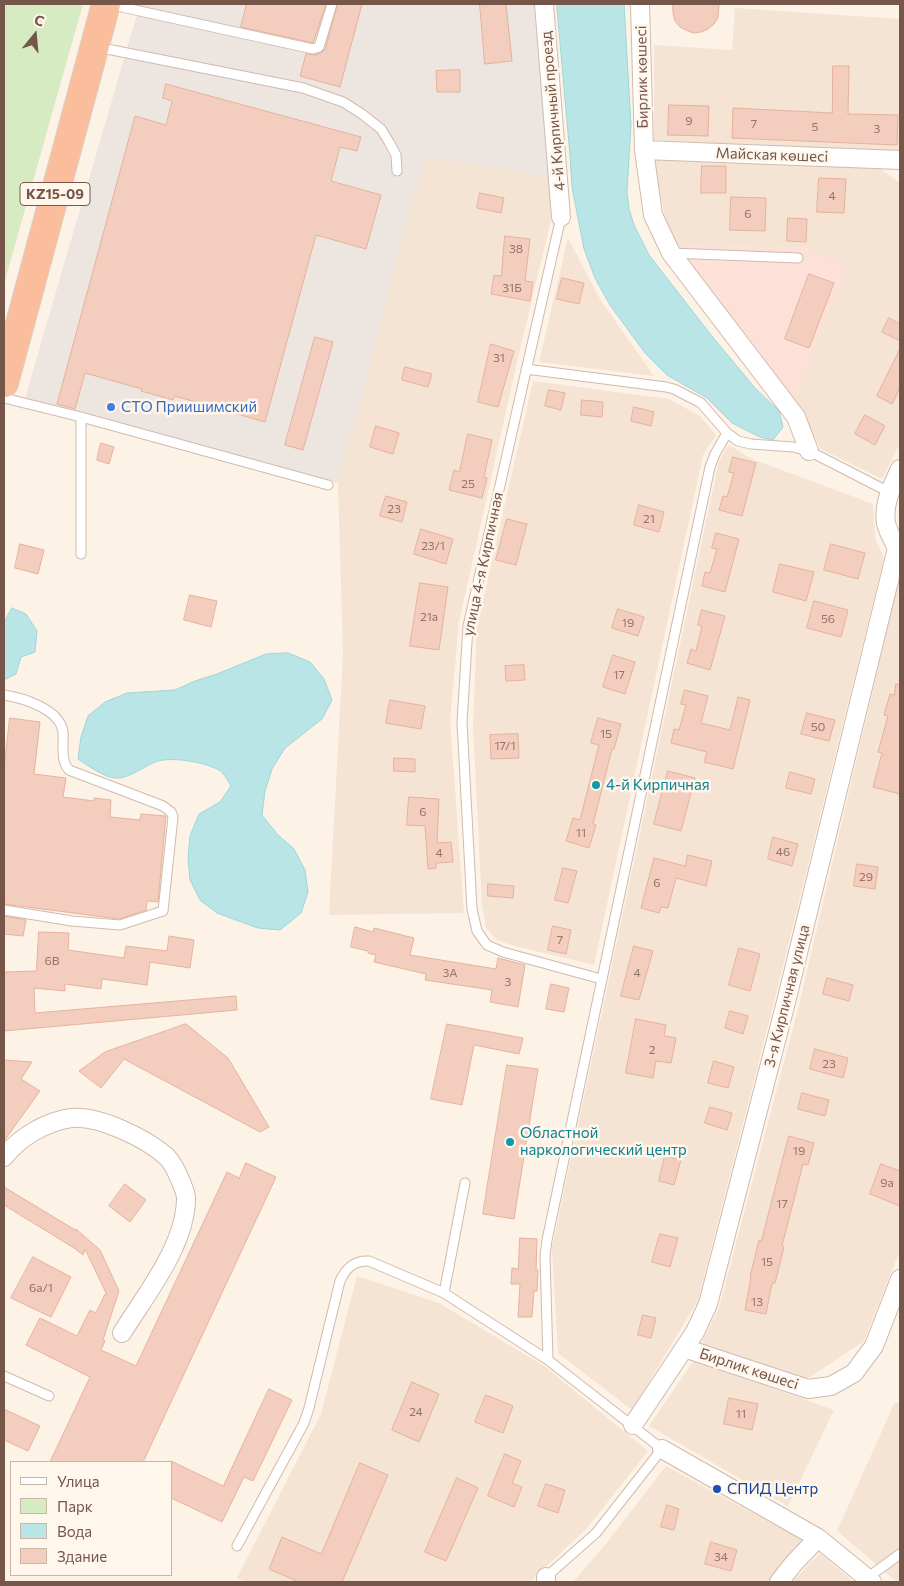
<!DOCTYPE html>
<html>
<head>
<meta charset="utf-8">
<style>
  body { margin:0 }
  #map { position:relative; width:904px; height:1586px; overflow:hidden; background:#fdf2e6; font-family:Commissioner,sans-serif }
  canvas { display:block }
  .frame { position:absolute; inset:0; border:5px solid #77564a; pointer-events:none }
  .legend { position:absolute; left:10px; top:1461px; width:162px; height:115px; box-sizing:border-box; background:#fff6ec; border:1px solid #c9b6ab; margin:0; padding:6px 9px; list-style:none; font-size:15px; color:#77564a }
  .legend li { display:flex; align-items:center; gap:10px; height:25px }
  .legend b { width:25px; border:1px solid #c9b6ab }
  .north { position:absolute; left:10px; top:10px; width:50px; height:50px; -webkit-text-stroke:4px #fff6ec; paint-order:stroke; rotate:17deg; font-size:14px; font-weight:700; line-height:20px; text-align:center; color:#77564a }
  .north::after { content:''; display:block; margin:auto; width:18px; height:22px; background:#77564a; clip-path:polygon(50% 0,100% 100%,50% 72%,0 100%) }
</style>
</head>
<body>
<div id="map">
<canvas width="904" height="1586"></canvas>
<div class="frame"></div>
<ul class="legend">
<li><b style="height:6px;background:#fff"></b>Улица</li>
<li><b style="height:14px;background:#d7ebc3"></b>Парк</li>
<li><b style="height:14px;background:#b9e5e7"></b>Вода</li>
<li><b style="height:14px;background:#f3cdbd"></b>Здание</li>
</ul>
<div class="north">С</div>
</div>
<script>
const ctx = document.querySelector('canvas').getContext('2d');
ctx.lineJoin = 'round';
function fillPath(path, color) { ctx.fillStyle = color; ctx.fill(path, 'evenodd'); }
function stroke(path, color, width, dash) { ctx.strokeStyle = color; ctx.lineWidth = width; ctx.lineCap = dash ? 'butt' : 'round'; ctx.setLineDash(dash || []); ctx.stroke(path); }
function label(font, color, halo, rows, align = 'center') {
  ctx.font = font + ' Commissioner,sans-serif'; ctx.lineWidth = 5; ctx.setLineDash([]); ctx.textBaseline = 'middle'; ctx.strokeStyle = halo; ctx.fillStyle = color; for (const [text, x, y, turn = 0] of rows) {
    ctx.save(); ctx.translate(x, y); ctx.rotate((+turn || 0) * Math.PI / 180); ctx.textAlign = isNaN(turn) ? turn : align; if (halo) ctx.strokeText(text, 0, 0); ctx.fillText(text, 0, 0); ctx.restore();
  }
}
const residential = new Path2D(`
  M735,8L900,19V152L654,140V45L732,50Z
  M425,156L549,177L553,212L516,366L459,622L450,720L464,913L329,915L343,654L338,483Z
  M652,159L879,168L900,183V443L882,479L821,449L794,399L845,266L806,248L676,245L665,216Z
  M568,238L601,301L654,376L539,362Z
  M533,381L669,399L700,416L716,435L703,455L594,965L511,945L497,940L486,928L482,905L473,726L477,627Z
  M729,445L752,459L873,504L875,538L884,558L775,998L698,1300L632,1410L558,1353L552,1248L719,461Z
  M900,575V1250L864,1341L807,1379L701,1344L719,1308L798,1009Z
  M357,1276L439,1303L544,1366L648,1451L587,1528L531,1581L529,1582H245L237,1578L321,1414Z
  M694,1360L834,1410L788,1506L649,1426Z
  M895,1402L900,1404V1582H897L837,1531Z
  M666,1466L804,1541L768,1582H573L605,1545Z
  M820,1553L853,1582H792Z`);
const commercial = new Path2D(`
  M676,245L806,248L846,266L794,399Z`);
const industrial = new Path2D(`
  M140,4H534L549,177L425,156L338,483L25,398Z`);
const green = new Path2D(`
  M4,4H83L4,284Z`);
const water = new Path2D(`
  M557,4H624L631,125L627,192L629,209L634,225L649,255L711,335L755,388L779,411L783,427L773,440L760,437L732,423L707,398L667,375L645,353L610,305L595,278L584,249L572,187L570,155Z
  M12,608L26,614L37,631L35,652L21,657L16,674L4,680V623Z
  M288,653L310,662L324,679L332,700L322,719L285,748L272,769L265,791L262,815L277,834L294,849L305,870L308,892L301,913L280,930L258,928L217,913L200,900L190,880L188,858L190,836L199,814L220,802L231,786C228,781 224,773 219,770C204,762 171,756 155,762C145,766 128,779 116,778C105,778 87,765 78,759L81,737L88,716L105,702L127,693L175,690L195,681L217,674L266,654Z`);
const building = new Path2D(`
  M247,4H326L313,43L241,27Z
  M338,4H362L340,87L300,76L306,54L315,55L321,53L325,49Z
  M480,4H506L512,61L485,64Z
  M673,4H719L718,18L714,24L708,29L701,32L694,33L688,31L680,27L675,21L673,13Z
  M833,66H849L848,114L898,115L897,145L732,138L733,108L832,113Z
  M460,70V92H437L436,71Z
  M166,84L361,137L357,151L340,147L331,181L381,195L366,249L316,235L265,422L175,396L173,400L141,391L142,389L85,373L75,409L57,404L135,116L166,125L172,101L163,98Z
  M669,105L709,106L708,136L668,135Z
  M702,166H726V193H701Z
  M819,178L846,179L844,213L817,212Z
  M480,193L504,198L501,213L477,208Z
  M731,197L766,198L765,231L730,230Z
  M788,218L807,219L806,242L787,241Z
  M505,236L530,239L525,281L533,282L530,301L491,294L494,275L501,276Z
  M809,274L834,283L809,348L785,339Z
  M562,278L584,283L579,304L557,299Z
  M889,318L900,324V341L882,332Z
  M315,337L333,342L303,450L285,445Z
  M491,344L514,351L498,407L478,402Z
  M900,349V388L892,404L877,396Z
  M405,367L432,374L428,387L402,380Z
  M549,390L565,393L561,410L545,406Z
  M582,400L603,402L602,417L581,415Z
  M634,407L654,412L651,426L631,421Z
  M865,415L885,426L875,445L855,434Z
  M376,426L399,433L393,454L370,447Z
  M468,434L492,440L484,477L487,478L482,498L449,490L454,470L459,472Z
  M101,443L114,447L109,464L97,460Z
  M733,457L756,463L742,516L719,510L723,496L727,497L734,473L729,472Z
  M386,496L407,502L402,522L380,516Z
  M639,505L664,512L659,532L634,525Z
  M507,519L527,524L516,565L496,560Z
  M421,529L453,539L446,564L414,554Z
  M716,533L739,539L725,592L702,586L705,572L710,573L717,549L712,548Z
  M20,544L44,550L38,574L15,568Z
  M831,544L865,553L858,579L824,570Z
  M780,564L814,572L806,601L773,592Z
  M420,583L448,587L439,650L410,646Z
  M190,595L217,601L211,627L184,620Z
  M814,601L848,610L841,637L807,628Z
  M618,609L644,617L638,636L612,628Z
  M702,610L725,616L710,670L687,663L691,649L696,651L702,626L698,625Z
  M613,655L635,662L625,694L603,687Z
  M524,665L525,680L506,681L505,666Z
  M896,684L900,685V794L873,787L882,753L878,752L888,716L884,715L890,694L894,695Z
  M685,690L708,696L701,723L730,730L738,697L750,700L733,769L704,762L707,752L671,743L674,729L679,730L686,705L681,704Z
  M390,700L425,706L421,729L386,723Z
  M807,713L835,720L829,741L801,734Z
  M10,718L40,722L34,774L66,778L63,797L94,801V798L111,800L110,817L140,820L141,814L166,816L158,902L147,901L146,910L119,919L4,904V768Z
  M598,718L621,724L614,749H612L593,824L596,825L589,848L566,841L573,818L580,820L599,745L591,743Z
  M518,734L519,758L491,759L490,735Z
  M394,758L415,759V772L394,771Z
  M668,771L695,778L681,831L654,824Z
  M790,772L815,779L811,794L786,788Z
  M409,797L439,799L437,843L451,842L453,862L436,863V868L428,869L425,826L407,825Z
  M773,837L798,844L792,866L768,859Z
  M688,855L712,861L706,886L676,878L668,908L661,907L659,913L641,908L654,858L685,866Z
  M857,864L878,867L875,889L854,886Z
  M563,868L577,871L568,903L555,900Z
  M488,884L514,886L513,898L488,896Z
  M4,916L26,920L23,936L4,934Z
  M553,926L571,930L566,954L548,950Z
  M355,927L373,932L374,928L414,938L410,955L496,969L498,958L525,965L518,1007L490,1002L492,990L425,980L426,974L374,962L376,955L368,953V951L351,947Z
  M39,932L69,933L68,950L124,958L126,946L167,951L169,936L194,940L190,968L150,962L147,985L102,979L101,989L65,984V991L34,988L35,1013L236,996L237,1010L4,1031V972L36,971Z
  M634,946L653,951L639,1000L621,996Z
  M739,948L760,954L750,991L729,985Z
  M827,978L853,985L849,1001L823,994Z
  M551,984L569,988L564,1012L546,1009Z
  M730,1011L748,1016L743,1034L725,1028Z
  M636,1019L666,1025L664,1036L676,1038L671,1063L656,1061L653,1078L626,1073Z
  M186,1024L228,1058L269,1127L260,1132L124,1059L101,1088L79,1071L105,1052Z
  M447,1024L523,1038L519,1054L474,1045L462,1105L431,1099Z
  M815,1049L848,1058L843,1078L810,1069Z
  M4,1060L32,1062L21,1079L40,1091L4,1141Z
  M714,1061L734,1067L728,1088L708,1083Z
  M507,1065L538,1069L514,1219L483,1214Z
  M802,1093L829,1100L825,1116L798,1109Z
  M710,1107L732,1113L727,1130L705,1123Z
  M789,1136L814,1143L808,1165L803,1164L782,1246L784,1247L775,1283H772L766,1314L745,1310L751,1277H750L759,1240L761,1241Z
  M665,1156L681,1160L674,1185L659,1181Z
  M246,1163L276,1177L143,1462H50L90,1377L26,1345L40,1318L77,1336L90,1310L96,1313L105,1294L107,1295L85,1249L83,1255L74,1248L4,1205V1187L77,1231L76,1229L100,1250L119,1291L103,1340L105,1341L101,1350L136,1366L227,1172L239,1178Z
  M881,1164L900,1171V1206L870,1194Z
  M125,1184L146,1200L130,1222L109,1206Z
  M660,1234L678,1238L670,1267L652,1262Z
  M520,1238L537,1239L536,1270H538L537,1291H534L532,1317H518L520,1284H511L512,1268L518,1269Z
  M33,1257L71,1277L51,1317L11,1298Z
  M643,1315L656,1318L651,1338L638,1335Z
  M412,1382L439,1394L419,1442L392,1430Z
  M269,1389L292,1400L253,1481L244,1477L222,1522L171,1498V1461L223,1486Z
  M486,1395L513,1406L503,1433L475,1422Z
  M729,1398L758,1404L752,1430L724,1424Z
  M4,1409L40,1426L28,1451L4,1440Z
  M505,1454L521,1461L512,1483L522,1487L514,1507L488,1496Z
  M360,1463L388,1475L342,1582H299L269,1569L282,1537L321,1554Z
  M457,1478L478,1488L446,1561L425,1552Z
  M546,1484L565,1490L558,1513L538,1506Z
  M667,1505L679,1509L674,1530L661,1527Z
  M711,1542L737,1550L731,1571L705,1564Z`);
const service = new Path2D(`
  M108,4L313,49L319,47L332,4
  M97,47L303,88L343,102L362,114L381,129L389,142L396,155L397,171
  M561,217L468,626L462,722L472,909L477,931L487,945L503,952L601,979
  M671,253L798,258
  M526,369L666,387L674,389L701,403L727,433L738,441L751,444L793,447L809,451L889,492
  M4,398L81,417L328,485
  M81,554V417
  M4,695C23,698 60,709 63,732C64,744 60,760 69,770L163,806L171,812L173,817L163,911L120,925L72,921L4,910
  M444,1293L465,1183
  M4,1376L49,1396
  M237,1546L304,1423L309,1408L340,1281C346,1268 354,1260 369,1261L444,1293L548,1360
  M867,1578L900,1554
  M544,1579L596,1533L662,1449L548,1360L545,1256L547,1240L710,467L715,454L727,433`);
const minor = new Path2D(`
  M544,4L561,217
  M640,4L644,150L653,215L671,253L796,417L809,451
  M644,150L900,160
  M4,1157C20,1137 45,1122 71,1118C99,1115 147,1139 167,1157C174,1164 178,1175 182,1184C183,1188 186,1193 186,1198C186,1245 146,1294 122,1333
  M684,1348L808,1389L831,1386L854,1373L874,1346L900,1279
  M633,1425L695,1332L708,1304L786,1002L897,548C893,540 888,532 886,523C883,504 892,486 900,469
  M662,1449L818,1538L872,1582
  M546,1577V1582
  M779,1582L794,1563L818,1538`);
const trunk = new Path2D(`
  M4,383L106,4`);
const markers = [
  [111,407,5,"#3f7fe0"],
  [596,785,5,"#0f9aa8"],
  [510,1142,5,"#0f9aa8"],
  [717,1489,5,"#1a4fb4"]
];
const numberNames = [
  ["9",689,121],
  ["7",754,124],
  ["5",815,127],
  ["3",877,129],
  ["4",832,196],
  ["6",748,214],
  ["38",516,249],
  ["31Б",512,288],
  ["31",499,358],
  ["25",468,484],
  ["23",394,509],
  ["21",649,519],
  ["23/1",433,546],
  ["21а",429,617],
  ["56",828,619],
  ["19",628,623],
  ["17",619,675],
  ["50",818,727],
  ["15",606,734],
  ["17/1",505,746],
  ["6",423,812],
  ["11",581,833],
  ["46",783,852],
  ["4",439,853],
  ["29",866,877],
  ["6",657,883],
  ["7",560,940],
  ["6В",52,961],
  ["3А",450,973],
  ["4",637,973],
  ["3",508,982],
  ["2",652,1050],
  ["23",829,1064],
  ["19",799,1151],
  ["9а",887,1183],
  ["17",782,1204],
  ["15",767,1262],
  ["6а/1",41,1288],
  ["13",757,1302],
  ["24",416,1412],
  ["11",741,1414],
  ["34",721,1557]
];
const shields = [
  [55,194,70]
];
const shieldNames = [
  ["KZ15-09",55,194]
];
const streetNames = [
  ["Бирлик көшесі",642,77,-91],
  ["4-й Кирпичный проезд",553,111,-95],
  ["Майская көшесі",772,155,2],
  ["улица 4-я Кирпичная",483,564,-78],
  ["3-я Кирпичная улица",787,996,-76],
  ["Бирлик көшесі",749,1369,18]
];
const shopNames = [
  ["СТО Приишимский",121,407]
];
const cultureNames = [
  ["4-й Кирпичная",606,785],
  ["Областной",520,1133],
  ["наркологический центр",520,1150]
];
const transitNames = [
  ["СПИД Центр",727,1489]
];
fillPath(residential, '#f5e3d4');
fillPath(commercial, '#fde1d9');
fillPath(industrial, '#ede5e0');
fillPath(green, '#d7ebc3');
fillPath(water, '#b9e5e7');
stroke(water, '#9fd5d9', 1);
fillPath(building, '#f3cdbd');
stroke(building, '#e6b29d', 1);
stroke(service, '#d1baae', 11);
stroke(minor, '#d1baae', 20);
stroke(trunk, '#d9d0cc', 30);
stroke(service, '#fff', 9);
stroke(minor, '#fff', 18);
stroke(trunk, '#fabe9c', 28);
for (const [x, y, r, color] of markers) { const dot = new Path2D(); dot.arc(x, y, r, 0, 2 * Math.PI); ctx.fillStyle = color; ctx.fill(dot); stroke(dot, '#fff6ec', 2); }
label('12px', '#967467', null, numberNames);
for (const [x, y, w] of shields) { const box = new Path2D(); box.roundRect(x - w / 2, y - 11.5, w, 23, 4); ctx.fillStyle = '#fff6ec'; ctx.fill(box); stroke(box, '#77564a', 1); }
label('bold 14px', '#77564a', null, shieldNames);
label('15px', '#77564a', '#fff6ec', streetNames);
label('15px', '#366cbe', '#fff6ec', shopNames, 'left');
label('15px', '#0d838f', '#fff6ec', cultureNames, 'left');
label('15px', '#164399', '#fff6ec', transitNames, 'left');
</script>
</body>
</html>
